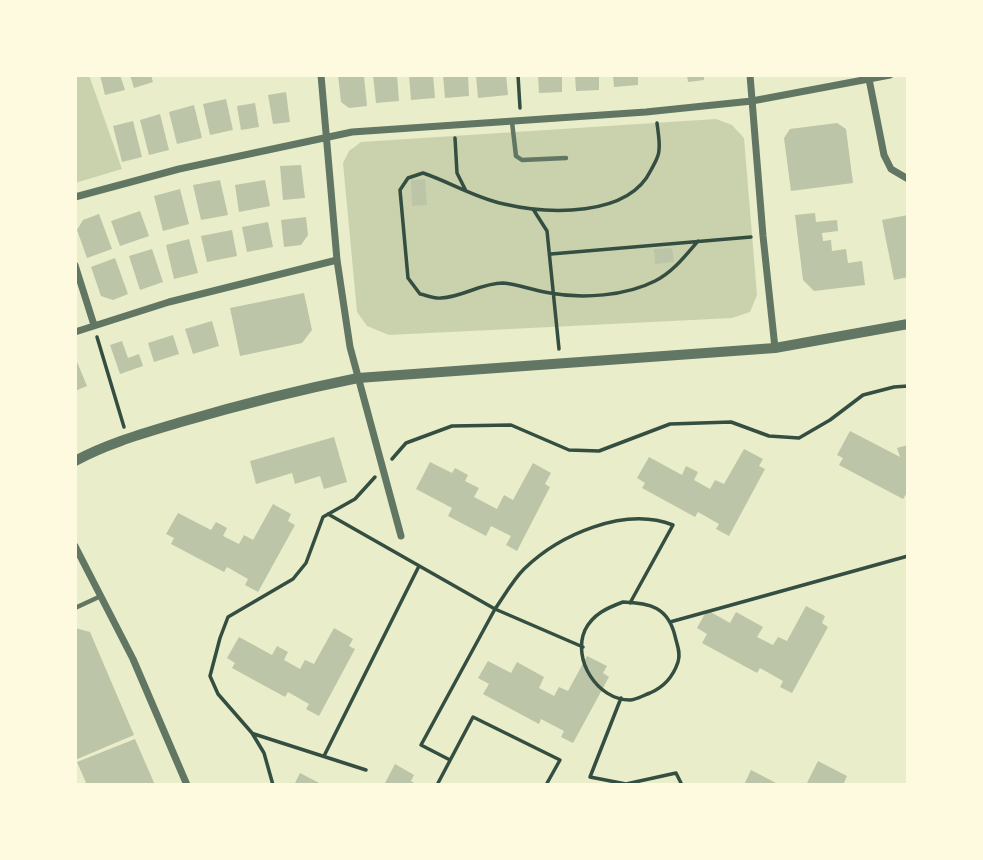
<!DOCTYPE html>
<html>
<head>
<meta charset="utf-8">
<style>
  body { margin:0 }
  #map { position:relative; width:983px; height:860px; overflow:hidden; background:#e9edc9; font-family:Bitter,serif }
  canvas { display:block }
  .frame { position:absolute; inset:0; border:77px solid #fefae0; pointer-events:none }
</style>
</head>
<body>
<div id="map">
<canvas width="983" height="860"></canvas>
<div class="frame"></div>
</div>
<script>
const ctx = document.querySelector('canvas').getContext('2d');
ctx.lineJoin = 'round';
function fillPath(path, color) { ctx.fillStyle = color; ctx.fill(path, 'evenodd'); }
function stroke(path, color, width, dash) { ctx.strokeStyle = color; ctx.lineWidth = width; ctx.lineCap = dash ? 'butt' : 'round'; ctx.setLineDash(dash || []); ctx.stroke(path); }
const green = new Path2D(`
  M75,75H89L122,169L75,183Z
  M716,119L732,125L744,138L757,295L750,312L732,318L389,335L367,326L357,312L343,163L349,151L361,142Z`);
const building = new Path2D(`
  M100,75H120L125,90L105,95Z
  M130,75H151L153,82L134,88Z
  M338,75L364,76L367,106L349,108L341,102Z
  M373,75H397L399,101L376,103Z
  M409,75H433L435,98L411,100Z
  M443,75H468L469,96L445,98Z
  M476,75H506L508,95L478,98Z
  M538,75H562V92L539,93Z
  M575,75H599V90L576,91Z
  M613,75H638V85L614,87Z
  M687,75H704V80L688,82Z
  M286,92L290,122L273,124L268,95Z
  M226,99L233,130L210,135L203,104Z
  M255,103L259,127L241,130L237,106Z
  M194,105L202,138L177,144L169,112Z
  M160,114L169,150L149,155L140,120Z
  M133,121L142,157L122,162L113,126Z
  M837,123L846,129L853,183L791,191L784,138L790,129Z
  M301,165L305,198L283,200L280,166Z
  M425,179L427,205L412,206L411,180Z
  M220,180L228,215L201,220L193,185Z
  M265,180L270,206L239,212L235,185Z
  M180,189L189,224L163,231L154,196Z
  M140,211L149,236L120,246L111,221Z
  M815,213L816,222L837,220L838,231L822,233L823,241L831,240L832,251L846,249L848,263L862,261L865,285L814,291L803,280L795,215Z
  M99,214L112,249L87,258L77,230L83,220Z
  M908,215V277L894,280L882,220Z
  M306,217L308,235L301,245L284,247L281,220Z
  M268,222L273,247L247,252L242,227Z
  M232,230L237,256L207,262L201,236Z
  M189,239L198,273L174,279L166,245Z
  M672,248L674,262L655,264L654,249Z
  M152,249L163,282L140,290L129,256Z
  M115,258L128,294L113,300L101,296L91,267Z
  M304,293L312,330L302,343L240,356L230,308Z
  M212,321L219,346L193,354L185,329Z
  M173,335L179,354L154,362L148,343Z
  M122,341L128,358L139,354L143,366L120,374L110,345Z
  M75,357L87,386L75,391Z
  M850,431L900,457L897,448L908,445V491L903,499L839,465L843,458L837,455Z
  M334,437L347,482L324,489L320,476L295,484L292,473L256,484L250,461Z
  M744,449L763,459L759,466L765,469L729,536L716,529L719,524L698,512L695,517L642,488L645,483L637,478L649,457L682,475L686,466L698,472L694,480L710,489L715,480L724,484Z
  M430,462L452,473L455,468L468,475L465,481L479,488L474,497L497,509L504,495L513,500L533,463L551,473L545,484L550,487L517,551L506,545L511,536L491,526L486,536L448,516L452,508L416,489Z
  M273,504L291,514L288,521L295,525L258,592L245,585L248,579L227,567L224,572L171,544L174,538L166,534L178,513L211,530L216,522L227,528L223,536L239,544L244,535L253,540Z
  M806,606L825,616L822,623L828,627L792,693L780,687L783,681L760,668L757,673L702,643L707,634L697,628L707,610L730,623L736,612L763,627L757,637L773,645L778,637L787,641Z
  M75,628L90,632L134,735L75,760Z
  M334,628L353,639L349,646L355,649L319,716L306,709L309,704L288,692L285,697L232,668L235,663L227,658L239,637L272,655L277,646L288,652L284,660L300,669L305,660L314,664Z
  M587,656L607,666L603,673L609,677L573,743L561,737L564,731L541,719L539,724L483,694L489,684L478,678L488,661L511,673L517,662L544,677L539,688L554,696L559,687L568,691Z
  M135,739L155,785H87L77,762Z
  M818,761L847,776L843,785H806Z
  M395,764L414,775L411,781L417,785H384Z
  M751,770L780,785H744Z
  M300,773L323,785H294Z`);
const path = new Path2D(`
  M518,75L520,108
  M657,123C658,132 660,141 659,150C659,157 654,164 651,170C628,218 547,214 504,204C475,198 450,182 423,173L408,178L400,190L408,278L420,294C426,295 434,299 441,298C463,297 481,283 503,283C518,284 534,291 550,293C582,299 626,296 655,281C673,272 685,256 698,241
  M455,138L457,173L466,191
  M533,209L547,231L559,349
  M551,254L751,237
  M97,337L124,427
  M392,459L406,443L452,426L511,425L569,450L599,451L670,424L731,422L769,436L799,438L830,420L863,395L894,387L908,386
  M328,514L495,609L421,745L450,760
  M623,602C650,603 668,607 675,636C677,645 681,653 678,662C673,677 664,687 650,693C644,695 636,700 630,700C597,700 572,659 585,630C593,614 607,608 623,602Z
  M670,622L908,556
  M583,647L495,609C504,596 513,580 524,569C559,535 624,506 673,525L630,603
  M621,698L590,777L626,784L676,773L682,785
  M254,734L366,770
  M324,756L419,566
  M273,785L264,753L252,733L218,694L210,676L220,638L228,617L293,579L306,563L323,517L355,499L375,477
  M437,785L473,717L560,760L546,785`);
const service = new Path2D(`
  M512,122L516,156L522,160L566,158
  M75,608L101,596`);
const minor = new Path2D(`
  M321,75L337,260L350,347L401,536
  M750,75L763,236L775,348
  M869,79L884,155L891,169L908,179
  M75,197L179,169L352,132L646,112L752,101L890,75
  M75,265L94,325
  M75,332L169,302L337,260
  M75,546L133,659L187,785`);
const tertiary = new Path2D(`
  M75,461C108,443 145,433 181,422C239,405 298,390 358,378L775,348L908,324`);
fillPath(green, '#cad2ad');
fillPath(building, '#bcc5a7');
stroke(path, '#344e41', 3.5);
stroke(service, '#617663', 4.5);
stroke(minor, '#617663', 7);
stroke(tertiary, '#617663', 10);
</script>
</body>
</html>
